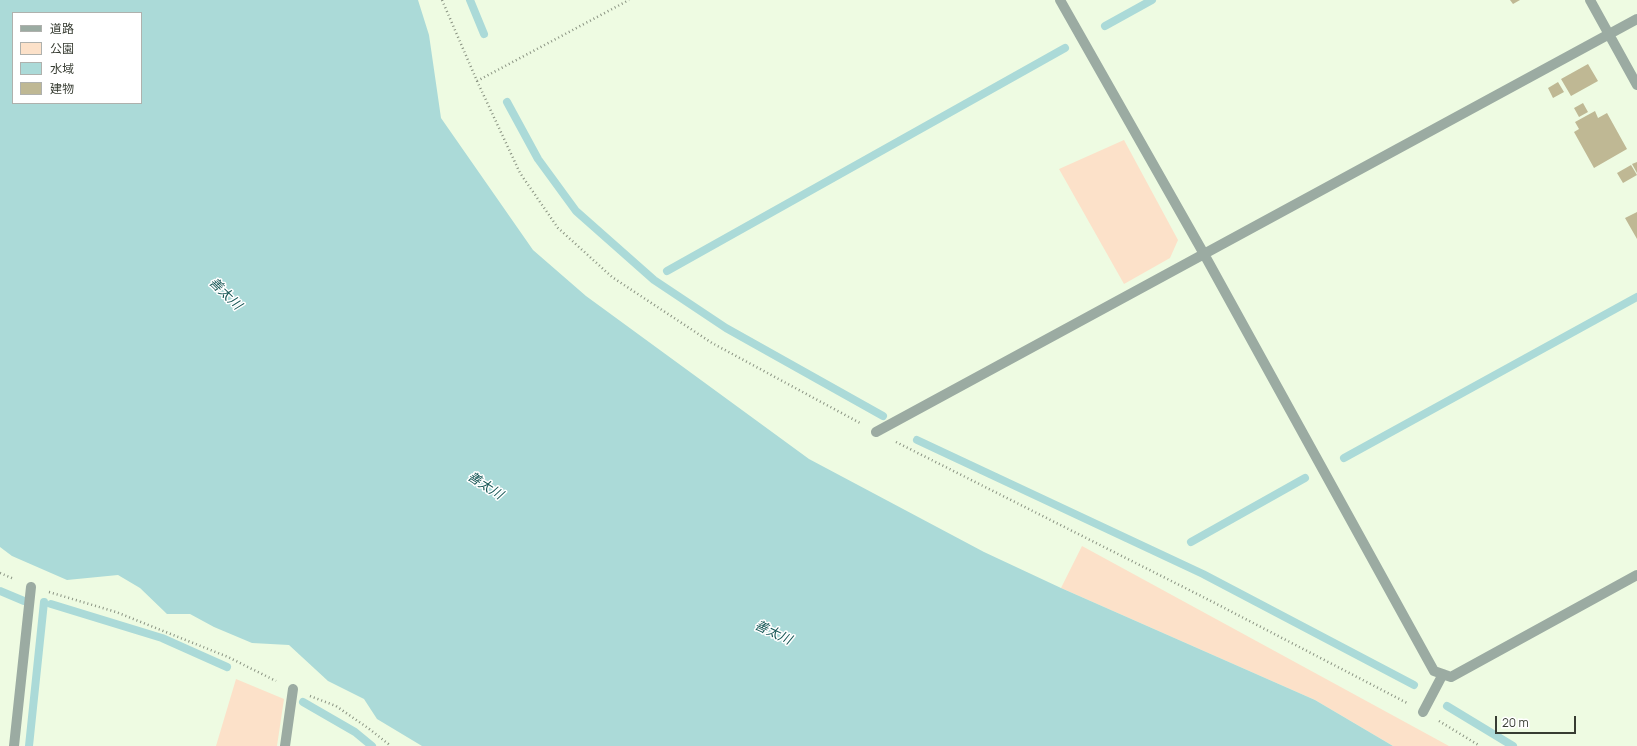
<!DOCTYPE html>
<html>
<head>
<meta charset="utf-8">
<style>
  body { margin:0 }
  #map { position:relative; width:1637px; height:746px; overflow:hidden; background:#eefbe2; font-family:Manrope,"Noto Sans JP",sans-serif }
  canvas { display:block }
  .legend { position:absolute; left:12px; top:12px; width:130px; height:92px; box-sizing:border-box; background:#fff; border:1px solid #afb1ad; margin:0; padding:5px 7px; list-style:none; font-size:12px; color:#373c32 }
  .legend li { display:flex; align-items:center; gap:8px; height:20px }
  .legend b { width:20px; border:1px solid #afb1ad }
  .scale { position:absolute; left:1495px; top:716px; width:81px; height:18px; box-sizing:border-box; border:2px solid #373c32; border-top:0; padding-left:5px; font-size:12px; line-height:14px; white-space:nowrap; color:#373c32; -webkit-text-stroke:3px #fff; paint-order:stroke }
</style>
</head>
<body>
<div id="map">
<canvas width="1637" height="746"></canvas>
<ul class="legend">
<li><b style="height:5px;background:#9baba2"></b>道路</li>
<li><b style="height:11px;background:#fce1c9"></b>公園</li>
<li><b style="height:11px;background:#abdad8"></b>水域</li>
<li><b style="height:11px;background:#bfb894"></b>建物</li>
</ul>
<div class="scale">20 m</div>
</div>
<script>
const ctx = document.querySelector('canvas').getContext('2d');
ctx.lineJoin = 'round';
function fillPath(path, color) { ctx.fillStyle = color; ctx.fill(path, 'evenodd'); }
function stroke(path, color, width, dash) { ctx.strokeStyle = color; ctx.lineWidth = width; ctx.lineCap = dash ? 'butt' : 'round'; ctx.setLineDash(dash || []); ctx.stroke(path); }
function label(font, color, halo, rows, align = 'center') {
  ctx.font = font + ' Manrope,"Noto Sans JP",sans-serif'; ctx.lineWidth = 3; ctx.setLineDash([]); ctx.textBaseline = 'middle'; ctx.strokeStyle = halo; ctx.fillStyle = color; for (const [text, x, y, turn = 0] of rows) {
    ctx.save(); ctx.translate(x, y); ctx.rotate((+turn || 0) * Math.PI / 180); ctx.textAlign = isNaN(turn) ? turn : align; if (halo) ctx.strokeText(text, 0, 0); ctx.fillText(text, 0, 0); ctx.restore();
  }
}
const green = new Path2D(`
  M1124,140L1178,240L1170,258L1124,284L1059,169Z
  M1082,546L1449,746H1393L1315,700L1061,588Z
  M236,679L284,699L277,746H216Z`);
const water = new Path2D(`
  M0,0H418L429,35L441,118L533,250L586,296L809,459L984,552L1061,588L1315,700L1393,746H422L377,719L364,699L328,681L289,645L252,643L214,627L190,614H167L140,588L118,575L67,580L12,556L0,547ZM13,13H141V103H13Z`);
const stream = new Path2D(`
  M470,0L484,34
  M1105,26L1152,0
  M507,102L538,159L576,211L654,280L726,328L883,416
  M667,271L1065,48
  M917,440L1203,574L1414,685
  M1344,458L1637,297
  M1191,542L1305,478
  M0,591L24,601
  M51,604L162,638L227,667
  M303,702L355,732L372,746
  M1447,706L1513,746
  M29,746L44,602`);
const building = new Path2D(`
  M1510,0H1520L1513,4Z
  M1588,64L1598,81L1571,96L1561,79Z
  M1558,82L1564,92L1553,98L1548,88Z
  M1583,103L1588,112L1579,117L1574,108Z
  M1595,111L1598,118L1607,113L1627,149L1594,168L1574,132L1579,129L1575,122Z
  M1637,162V173L1632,164Z
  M1631,165L1637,175L1623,183L1617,173Z
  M1637,212V239L1625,218Z`);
const path = new Path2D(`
  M442,0L477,81L520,173L558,228L612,277L712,343L860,423
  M477,81L629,0
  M896,442L1209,600L1407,703
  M0,573L14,579
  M49,592L116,612L228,657L276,681
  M310,696L336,706L368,728L391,746
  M1439,721L1480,746`);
const minor = new Path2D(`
  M1060,0L1204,254L1434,671L1451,677L1637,575
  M1590,0L1637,85
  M876,432L1637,19
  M1423,712L1443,674
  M14,746L31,587
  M285,746L293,689`);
const waterNames = [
  ["善太川",225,294,44],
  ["善太川",485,486,33],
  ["善太川",773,633,25]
];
fillPath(green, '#fce1c9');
fillPath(water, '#abdad8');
stroke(stream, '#abdad8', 8);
fillPath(building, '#bfb894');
stroke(path, '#8a9382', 2.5, [1, 3]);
stroke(minor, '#9baba2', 10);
label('italic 13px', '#175756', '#fff', waterNames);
</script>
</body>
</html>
